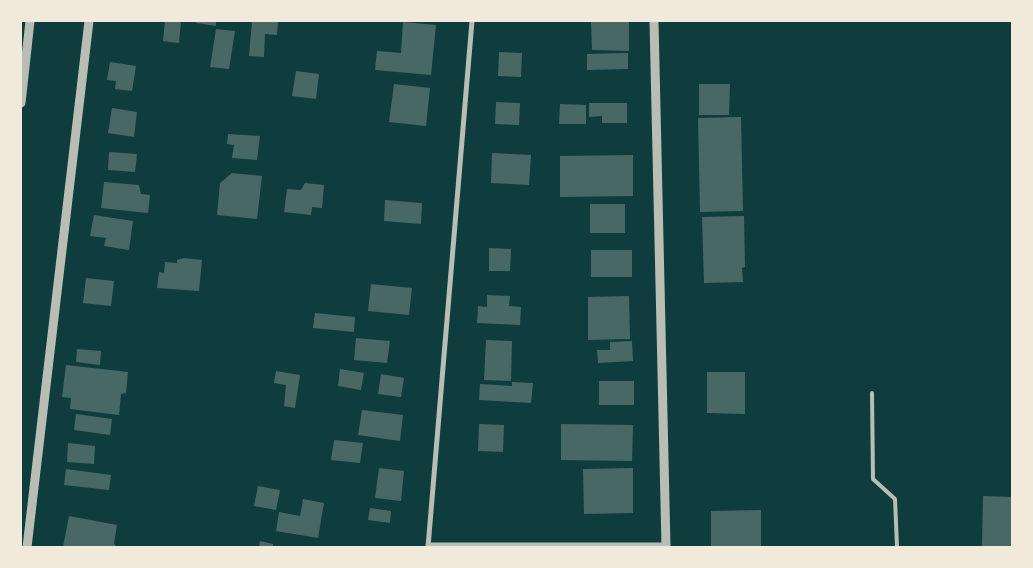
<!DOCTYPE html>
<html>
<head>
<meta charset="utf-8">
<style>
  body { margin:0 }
  #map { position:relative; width:1033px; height:568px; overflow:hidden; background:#0f3d3e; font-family:"Open Sans",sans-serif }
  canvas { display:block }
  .frame { position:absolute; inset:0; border:22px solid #f1e9da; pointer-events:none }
</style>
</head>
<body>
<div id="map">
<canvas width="1033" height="568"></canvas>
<div class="frame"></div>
</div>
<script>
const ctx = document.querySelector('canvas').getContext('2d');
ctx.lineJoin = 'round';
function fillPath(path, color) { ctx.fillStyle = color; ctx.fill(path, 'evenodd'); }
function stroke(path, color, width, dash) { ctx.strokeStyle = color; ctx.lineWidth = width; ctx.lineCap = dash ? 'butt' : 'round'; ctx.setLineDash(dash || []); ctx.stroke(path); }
const building = new Path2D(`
  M165,21H181L179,43L163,41Z
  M196,21H216V26L196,23Z
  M252,21H278L277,35L265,34L264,57L249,56Z
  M591,21H629V51L592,50Z
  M403,22L436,25L431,75L375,70L377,51L401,53Z
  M216,29L235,31L229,69L210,67Z
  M499,52L522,53L521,77L498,76Z
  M628,53V69L587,70V54Z
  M110,62L136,66L132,91L115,89L116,81L107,80Z
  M296,71L319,74L316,99L292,96Z
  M394,84L430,88L426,126L389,122Z
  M699,84H730L729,115H699Z
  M496,102L520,103L519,125L495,124Z
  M589,103H627V123H602V116L589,117Z
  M560,104L586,105V124H559Z
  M112,108L137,112L134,137L108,133Z
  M741,117L743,211L700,212L698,118Z
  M228,134L260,136L257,160L232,158L234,145L227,144Z
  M109,152L137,154L135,172L108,170Z
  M492,153L531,155L529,185L491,183Z
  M633,155V196L560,197V156Z
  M232,173L262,176L257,219L217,215L220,183Z
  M104,182L139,185L141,194L150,195L148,213L101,208Z
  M305,183L324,185L322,208L312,207L311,215L284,212L287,189L301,190Z
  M385,200L422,203L421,224L384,221Z
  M590,204H625V233H590Z
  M94,215L133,221L129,250L104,246L106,238L90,236Z
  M744,216L745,267L742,268L743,282L704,283L702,217Z
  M489,248L511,249L510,271H489Z
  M591,250H632V277H591Z
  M184,258L202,260L199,291L157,288L159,272L164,273L165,262L177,263V260Z
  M86,278L114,281L111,306L83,303Z
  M371,284L412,288L409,315L368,311Z
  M487,295L510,296L509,306L521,307L520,325L477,323L478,306L487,307Z
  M629,296L630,339L588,340V297Z
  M315,313L355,317L354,332L313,328Z
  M356,338L390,341L387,363L354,360Z
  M486,340L512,341L511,381L484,380Z
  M632,341L633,361L598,363L597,350H610V342Z
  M77,349L101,351L100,365L76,362Z
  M66,365L128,372L126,393L121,394L119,415L70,409L71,398L62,397Z
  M340,369L364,373L361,390L338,386Z
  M276,371L300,375L295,408L284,406L286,385L274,383Z
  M707,372H745V414L707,413Z
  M381,374L404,378L401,397L378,394Z
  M599,381H634V405H599Z
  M512,382L533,383L531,403L479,400L480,384L512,386Z
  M362,410L403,415L400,441L358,435Z
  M76,414L112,419L110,435L74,430Z
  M479,424L504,425L503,452L478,451Z
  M561,424L633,425L632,461L561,460Z
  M334,440L363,443L360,463L331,460Z
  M68,443L95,446L94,464L67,462Z
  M379,468L404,471L401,501L375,498Z
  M633,468V513L584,514L583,469Z
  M66,469L111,475L109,490L64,485Z
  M258,486L280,490L276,510L254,506Z
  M983,496L1012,497V547H982Z
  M303,499L324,503L318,538L276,531L279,512L300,516Z
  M370,508L391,511L390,523L368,520Z
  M761,510V547H711V511Z
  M69,516L117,525L114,544L117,547H63Z
  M260,541L273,544V547H259Z`);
const service = new Path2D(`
  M872,393L873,479L895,499L897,547`);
const minor = new Path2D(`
  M428,545H666
  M428,547L472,21`);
const tertiary = new Path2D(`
  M654,21L666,547
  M21,103L30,21
  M27,547L89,21`);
fillPath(building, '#486865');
stroke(service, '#b8beb3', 4);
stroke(minor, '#b8beb3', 5);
stroke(tertiary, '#b8beb3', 9);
</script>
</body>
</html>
